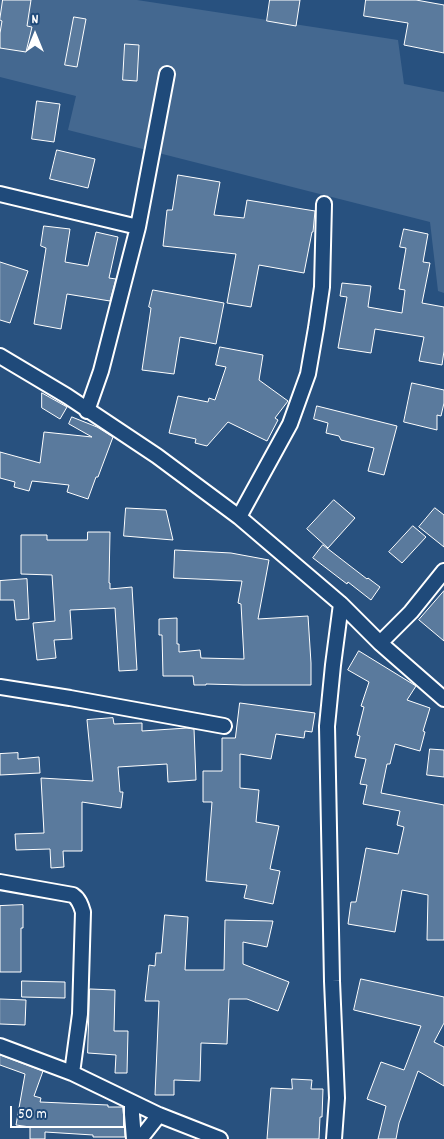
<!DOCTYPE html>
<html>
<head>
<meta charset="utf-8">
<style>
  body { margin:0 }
  #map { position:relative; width:444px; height:1139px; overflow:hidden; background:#28517f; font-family:Dekko,sans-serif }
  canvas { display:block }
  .north { position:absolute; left:10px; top:10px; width:50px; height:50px; -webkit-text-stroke:4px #1f4a7a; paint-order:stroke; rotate:0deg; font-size:14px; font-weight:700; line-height:20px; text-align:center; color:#fff }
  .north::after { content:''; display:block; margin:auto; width:18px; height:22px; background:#fff; clip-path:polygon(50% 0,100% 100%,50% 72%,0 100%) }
  .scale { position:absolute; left:10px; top:1106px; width:115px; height:22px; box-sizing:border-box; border:2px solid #fff; border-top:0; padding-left:6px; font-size:15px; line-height:18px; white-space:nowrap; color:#fff; -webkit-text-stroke:4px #1f4a7a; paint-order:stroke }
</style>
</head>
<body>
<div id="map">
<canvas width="444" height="1139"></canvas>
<div class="north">N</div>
<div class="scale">50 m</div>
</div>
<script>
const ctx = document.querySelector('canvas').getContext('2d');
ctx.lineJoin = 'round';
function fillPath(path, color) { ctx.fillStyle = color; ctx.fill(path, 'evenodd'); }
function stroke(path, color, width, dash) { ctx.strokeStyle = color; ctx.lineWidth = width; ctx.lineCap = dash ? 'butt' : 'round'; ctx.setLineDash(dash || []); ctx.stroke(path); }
const green = new Path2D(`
  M0,0H137L398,40L404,84L444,92V293L438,291L430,222L68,130L76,96L0,77Z`);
const building = new Path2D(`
  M3,0H31L27,26L32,27L26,52L0,48V33L2,21L0,20Z
  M270,0H300L296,26L267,21Z
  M366,0H416L444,5V53L404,45L408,23L364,16Z
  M74,17L86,19L77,67L65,65Z
  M125,44L139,45L137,81L123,80Z
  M37,101L60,104L54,142L32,139Z
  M57,150L95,159L88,188L50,179Z
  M178,175L220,182L214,215L244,218L247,200L315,211L313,232H312L304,273L259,265L251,307L227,303L236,254L163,246L167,210H172Z
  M44,226L70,229L65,262L88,266L96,232L118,237L109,278L116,279L110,301L67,294L61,329L34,324L46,248L41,246Z
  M404,229L428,234L423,262L430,263L422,303L444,307V351L442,365L419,361L424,337L375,329L371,353L338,348L347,297L340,296L342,283L371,286L368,307L402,313L405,290L399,289L406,248L400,247Z
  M0,262L28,271L10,323L0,320Z
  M153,290L224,303L216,344L180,337L174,374L142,370L151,308L149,307Z
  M220,347L263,355L259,380L288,401L275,418L278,420L267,441L228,422L207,446L195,443L196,439L169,433L178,396L208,402L209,398L215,400L226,367L216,365Z
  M412,383L444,390V403L441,416L437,415V430L404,422Z
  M42,393L67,407L60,419L42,408Z
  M317,406L397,426L384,475L368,471L374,448L341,440L339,436L326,433L328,423L314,419Z
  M72,417L97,427L113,437L98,477H96L88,499L67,492L69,485L32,481L29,491L14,487L15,482L0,478V452L40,463L44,432L92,437L69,424Z
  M334,500L355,518L328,548L307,529Z
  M126,508L166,510L173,540L124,536Z
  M435,508L444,515V547L419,527Z
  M413,526L426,537L402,563L389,552Z
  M88,532H110L109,583H110V589L132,587L137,670L119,671L115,608L70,610L72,639L54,640L56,658L37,660L33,623L55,621L52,575L21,574V535H47V540H87Z
  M323,545L367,579L368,578L380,587L371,600L348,582L347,584L313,558Z
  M175,550L231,553L269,560L258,619L308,616L311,663V685H243L206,684V685H194L193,676H163L162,635H159V619L177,618V644H179V652L200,650L201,658L244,659L241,604L238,603L242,581L174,578Z
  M27,579L29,619L16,620L14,600H0V581Z
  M444,591V641L419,620Z
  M359,651L416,686L407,700L430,708L423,731L425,732L420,751L395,744L390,764H387L381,793L444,805V940H427L428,895L402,890L395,932L348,924L351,902H356L366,848L398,854L404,827L397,825L400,811L363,804L367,785L360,784L366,759L355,757L360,736L357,735L364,707L361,706L369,682L348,670Z
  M240,703L315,713L312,732L305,731L304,738L276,734L271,759L240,754V788L259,790L256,822L279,826L270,869L280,871L273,904L244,898L247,885L206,881L212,802H203V771H222V738H235Z
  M113,718L114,724L142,723V731L187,728L194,729L196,780L168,782L167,764L118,767L120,792H123L121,808L82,802V851H63L64,867L51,868L50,849L16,850L15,834L44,833L41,778L93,781L87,720Z
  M430,749L444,750V777L427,775Z
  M18,753V759L39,757L40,773L0,775V754Z
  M23,905V928H21V972H0V906Z
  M165,915L188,917L185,970H224L225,920L273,921L267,947L243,942V964L289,982L278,1011L247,999H229L227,1044L201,1043L200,1081L174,1080V1095H155L159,1001H145L149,965L155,966L156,953H161Z
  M361,979L444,997V1023L434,1042L444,1047V1086L418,1071L399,1123L396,1139H378L386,1106L367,1099L381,1062L404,1070L421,1026L354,1010Z
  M22,981L65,982V998L22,997Z
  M90,989L115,990L114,1031H128L127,1073H115L116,1055L88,1053Z
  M0,999L26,1000L25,1025L0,1024Z
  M0,1055L43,1071L34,1096L41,1098L40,1102L108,1105V1107H123L125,1137H93V1135L45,1132V1139H30V1127L16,1125L25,1074L0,1065Z
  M292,1079L312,1080L311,1089H323L322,1117H320L319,1139H267L271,1088L292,1089Z`);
const minor = new Path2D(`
  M0,194L138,227
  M0,356L67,396L157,456L239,517L341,604L380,643L444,699
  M87,411L101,371L138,227L167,74
  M239,517L290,424L308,374L316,328L322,287L324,204
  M380,643L411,612L444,571
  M0,687L70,698L224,726
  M0,882L73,895C79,899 81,905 83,912L80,1014L72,1073
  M0,1046L72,1073L159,1115L220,1139
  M131,1102L134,1139
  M140,1139L159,1115
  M334,1139L337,1098L332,981L327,726L333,665L341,604`);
fillPath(green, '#446890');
fillPath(building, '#5a7a9d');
stroke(building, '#fff', 1);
stroke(minor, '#fff', 18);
stroke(minor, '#1f4a7a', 14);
</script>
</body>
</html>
